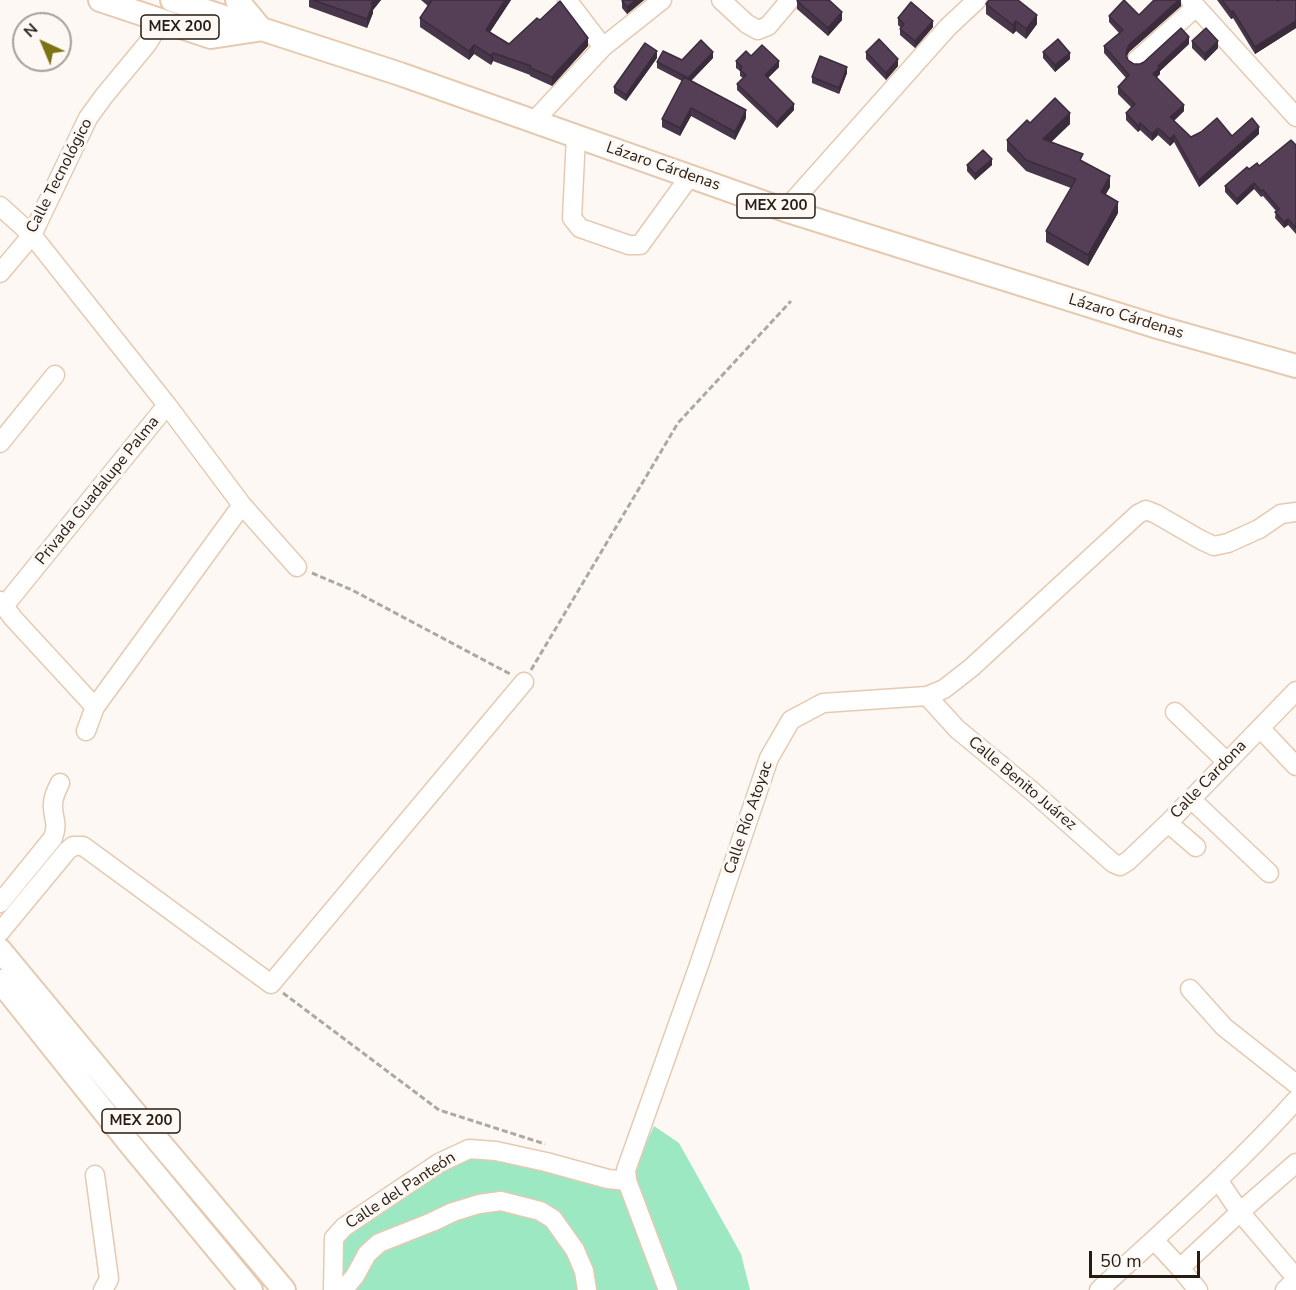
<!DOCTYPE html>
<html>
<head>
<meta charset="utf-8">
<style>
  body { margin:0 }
  #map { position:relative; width:1296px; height:1290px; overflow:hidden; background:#fdf8f3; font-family:"Nunito Sans",sans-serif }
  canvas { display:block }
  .north { position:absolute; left:12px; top:12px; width:60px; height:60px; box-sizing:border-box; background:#fdf8f3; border:2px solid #a7a099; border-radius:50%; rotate:316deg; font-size:16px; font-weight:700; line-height:24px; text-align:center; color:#261c13 }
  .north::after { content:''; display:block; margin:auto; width:21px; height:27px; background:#7d7315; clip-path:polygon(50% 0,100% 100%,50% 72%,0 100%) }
  .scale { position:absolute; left:1089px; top:1251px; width:111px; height:27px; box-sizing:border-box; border:3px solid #261c13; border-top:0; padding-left:8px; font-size:18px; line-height:21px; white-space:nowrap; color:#261c13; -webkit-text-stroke:4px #fdf8f3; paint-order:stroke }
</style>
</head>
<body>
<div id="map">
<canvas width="1296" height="1290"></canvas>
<div class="north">N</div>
<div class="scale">50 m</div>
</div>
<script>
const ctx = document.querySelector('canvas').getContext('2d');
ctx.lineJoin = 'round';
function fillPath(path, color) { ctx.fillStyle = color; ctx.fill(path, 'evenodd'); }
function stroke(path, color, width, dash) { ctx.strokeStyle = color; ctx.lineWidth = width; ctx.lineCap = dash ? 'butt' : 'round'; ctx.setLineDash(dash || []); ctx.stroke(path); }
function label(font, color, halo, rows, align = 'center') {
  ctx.font = font + ' "Nunito Sans",sans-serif'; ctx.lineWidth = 6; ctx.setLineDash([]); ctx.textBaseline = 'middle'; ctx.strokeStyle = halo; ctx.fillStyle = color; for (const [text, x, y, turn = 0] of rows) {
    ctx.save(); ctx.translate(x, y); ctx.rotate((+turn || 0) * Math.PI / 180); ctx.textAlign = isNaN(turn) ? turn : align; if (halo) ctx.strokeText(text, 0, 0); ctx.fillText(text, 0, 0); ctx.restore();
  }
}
const green = new Path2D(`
  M654,1126L679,1143L741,1254L750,1290H338L344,1239L430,1172L468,1153L625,1189Z`);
const path = new Path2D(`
  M312,573L352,590L512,675
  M531,670L678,423L791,301
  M283,993L439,1110L545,1144`);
const minor = new Path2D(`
  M567,0L603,47
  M721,0L747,24L758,30L768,26L790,0
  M1190,0L1296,117
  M1137,60L1196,7
  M534,121L603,47L662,0
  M576,136L572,218L580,228L629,245H640L690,176
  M0,206L32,235L167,405L242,505L297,567
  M785,210L948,27L977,0
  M0,273L32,235L88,118L104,96L147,44L161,21
  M0,443L55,375
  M0,601L13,618L95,707
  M5,605L167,405
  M927,696L957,729L1032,791L1113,863L1120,866L1128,861L1168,823L1296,691
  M1175,712L1227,762
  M1260,728L1296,766
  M86,731L95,707L242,505
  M1191,799L1269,873
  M1168,823L1196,847
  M0,903L53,838C58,823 54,822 53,808C52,799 56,791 60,783
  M0,932L67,851L73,846H83L271,984L524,682
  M1190,989L1224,1027L1296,1084
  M95,1175L109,1279L103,1290
  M1218,1180L1240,1212L1296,1278
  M1154,1240L1180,1268L1198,1290
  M1180,1268L1240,1212L1296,1163
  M333,1290L334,1238L344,1227L439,1163L469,1149L496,1151L546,1162L608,1179L627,1181
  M343,1290L355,1276L367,1254L379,1243L432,1222L453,1212L479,1204L501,1201L540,1211L553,1219L575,1250L584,1271L587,1290
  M668,1290L627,1181L626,1170L699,965L769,758L791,720L823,703L927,696L944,689L971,668L1138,514L1146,510L1156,514L1201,540L1214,546L1228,543L1259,529L1281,514L1296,512
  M1099,1290C1166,1228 1235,1168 1296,1100
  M1285,1290L1296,1280`);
const major = new Path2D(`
  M100,0L211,37L257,30
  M172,0L400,74L785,210L1161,328L1296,366
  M237,0L261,29
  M0,950L144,1124L284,1290
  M0,981L130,1144L251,1290`);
const wall = new Path2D(`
  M309,0H381L373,10V13L367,28L309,7Z
  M421,0H511L490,32L509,44L540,20L588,46L552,86L530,76V75L493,61L491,65L474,54L469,60L420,27V18L428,6Z
  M624,0H644L627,14L622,8V1Z
  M1153,0H1181V6L1129,52L1127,56L1128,60L1134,64H1140L1189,44L1160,71V74L1157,77L1184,111L1174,121L1191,137L1259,134L1199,187L1174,142L1170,146L1158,135L1152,141L1140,130L1138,132L1126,120V113L1131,107L1118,94V87L1126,78L1104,53V46L1119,33L1109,22V16L1139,15L1153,1Z
  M1217,0H1276L1277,1L1296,0V28L1255,54L1233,18L1231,19Z
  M797,1L842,20L828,36L797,9Z
  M986,4L1037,24L1026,39L1016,31L1013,34L986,14Z
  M898,18L933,27L915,48L900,35V29L901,28L898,25Z
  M1192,41L1218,48L1205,61L1192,48Z
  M866,52L898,66L886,80L866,59Z
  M1043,52L1070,59L1055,72L1043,58Z
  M751,56L779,67L768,78L794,110L777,128L737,90V84L743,78L740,76V71L736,68V61Z
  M657,58L626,101L614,93V87Z
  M713,58L691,81L746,118L735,140L691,116L680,136L662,127V119L682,81L657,68V62Z
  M847,73L839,94L812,83V77Z
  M1030,123L1070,124L1051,142L1083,162L1110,187L1105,195L1118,213L1088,266L1046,242V231L1071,188L1026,171L1007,151V140Z
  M1296,145V234L1288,225L1284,228L1275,218L1276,211L1263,196L1261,197L1254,189L1237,205L1225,192V186L1249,169L1259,166Z
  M967,165H992L975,180L967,171Z`);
const shadedWall = new Path2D(`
  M374,0H381L373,10V13L367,28V19L371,4Z
  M505,0H511L486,38V30Z
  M636,0H644L627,14V7Z
  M1179,0H1181V6L1129,52L1127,56L1126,62L1127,49L1129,45Z
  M1233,11V18L1231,19V12Z
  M842,12V20L828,36V28Z
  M1037,15V24L1026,39V29Z
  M933,21V27L915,48V41Z
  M1016,21V31L1013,34V25Z
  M1296,21V28L1255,54V47Z
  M1189,37V44L1160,71V74L1153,81V74L1158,66Z
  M588,38V46L552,86V77Z
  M1218,41V48L1205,61V54Z
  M474,45V54L469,60V51Z
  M657,51V58L626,101V95Z
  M713,52V58L688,84V78Z
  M493,53V61L491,65V56Z
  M1070,53V59L1055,72V65Z
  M898,59V66L886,80V73Z
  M779,61V67L765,81V75Z
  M847,67V73L839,94V88Z
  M794,104V110L777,128V122Z
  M1184,105V111L1170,124V117Z
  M691,108V116L680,136V128Z
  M746,110V118L735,140V132Z
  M1070,113V124L1043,150V139Z
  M1140,123V130L1138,132V126Z
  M1259,127V134L1199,187V180Z
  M1158,128V135L1152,141V134Z
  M1174,135V142L1170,146V139Z
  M992,159V165L975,180V174Z
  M1110,176V187L1101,203V192Z
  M1254,183V189L1237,205V199Z
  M1118,202V213L1088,266V255Z
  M1288,219V225L1284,228V222Z`);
const building = new Path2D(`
  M313,0H374L371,4H373L367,19Z
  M432,0H505L486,30L509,44L537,18L540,20L560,1L588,38L552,77L530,68L531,66L493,53L491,56L474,45L469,51L420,18Z
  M624,0H636L627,7L622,1Z
  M798,0H829L842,12L828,28L797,1Z
  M989,0H1018L1037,15L1026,29L1016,21L1013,25L986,4Z
  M1124,0L1139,15L1154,0H1179L1129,45L1127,49L1126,55L1128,60L1134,64H1140L1144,62L1181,28L1189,37L1158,66L1160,67L1153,74L1184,105L1170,117L1191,137L1201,132L1217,118L1232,136L1252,118L1259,127L1199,180L1174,135L1170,139L1158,128L1152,134L1140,123L1138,126L1126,113L1135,104L1118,87L1129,75L1104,46L1123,30L1109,16Z
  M1222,0H1276L1277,1L1280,0H1296V21L1255,47L1233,11L1231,12Z
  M911,2L933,21L915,41L900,29L904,24L898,18Z
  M1206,28L1218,41L1205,54L1192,41Z
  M879,39L898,59L886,73L866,52Z
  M1058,39L1070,53L1055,65L1043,52Z
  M701,40L713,52L688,78L657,62L663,51L682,60Z
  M645,43L657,51L626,95L614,87Z
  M762,45L779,61L765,75L794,104L777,122L737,84L746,75L740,70L742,67L736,61L746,51L751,56Z
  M820,56L847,67L839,88L812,77Z
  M684,77L746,110L735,132L691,108L680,128L662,119Z
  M1055,98L1070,113L1043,139L1083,154L1080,160L1110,176L1101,192L1118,202L1088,255L1046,231L1076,179L1026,160L1007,140L1027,120L1030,123Z
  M1291,140L1296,145V228L1288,219L1284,222L1275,212L1279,209L1263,190L1261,191L1254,183L1237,199L1225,186L1247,167L1249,169L1257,163L1259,166Z
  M983,150L992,159L975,174L967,165Z`);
const shields = [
  [180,27,78],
  [776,206,78],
  [141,1121,78]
];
const shieldNames = [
  ["MEX 200",180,27],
  ["MEX 200",776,206],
  ["MEX 200",141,1121]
];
const streetNames = [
  ["Lázaro Cárdenas",663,167,19],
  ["Calle Tecnológico",60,176,-63],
  ["Lázaro Cárdenas",1126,317,17],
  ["Privada Guadalupe Palma",98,491,-51],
  ["Calle Cardona",1209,780,-46],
  ["Calle Benito Juárez",1022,784,40],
  ["Calle Río Atoyac",749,818,-71],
  ["Calle del Panteón",401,1191,-33]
];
fillPath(green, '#9ce8c3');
stroke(minor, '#e5cab1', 21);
stroke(major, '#e5cab1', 26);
stroke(path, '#afa8a1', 3, [6, 3]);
stroke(minor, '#fff', 18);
stroke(major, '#fff', 22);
fillPath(wall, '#48364a');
fillPath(shadedWall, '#3b2c3c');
fillPath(building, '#543f56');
stroke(building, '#3b2c3c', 1.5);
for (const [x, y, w] of shields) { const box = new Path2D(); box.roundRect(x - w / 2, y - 12, w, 24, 4.5); ctx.fillStyle = '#fdf8f3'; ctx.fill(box); stroke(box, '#261c13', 1.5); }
label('bold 15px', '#261c13', null, shieldNames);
label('16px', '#261c13', '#fdf8f3', streetNames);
</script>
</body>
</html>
